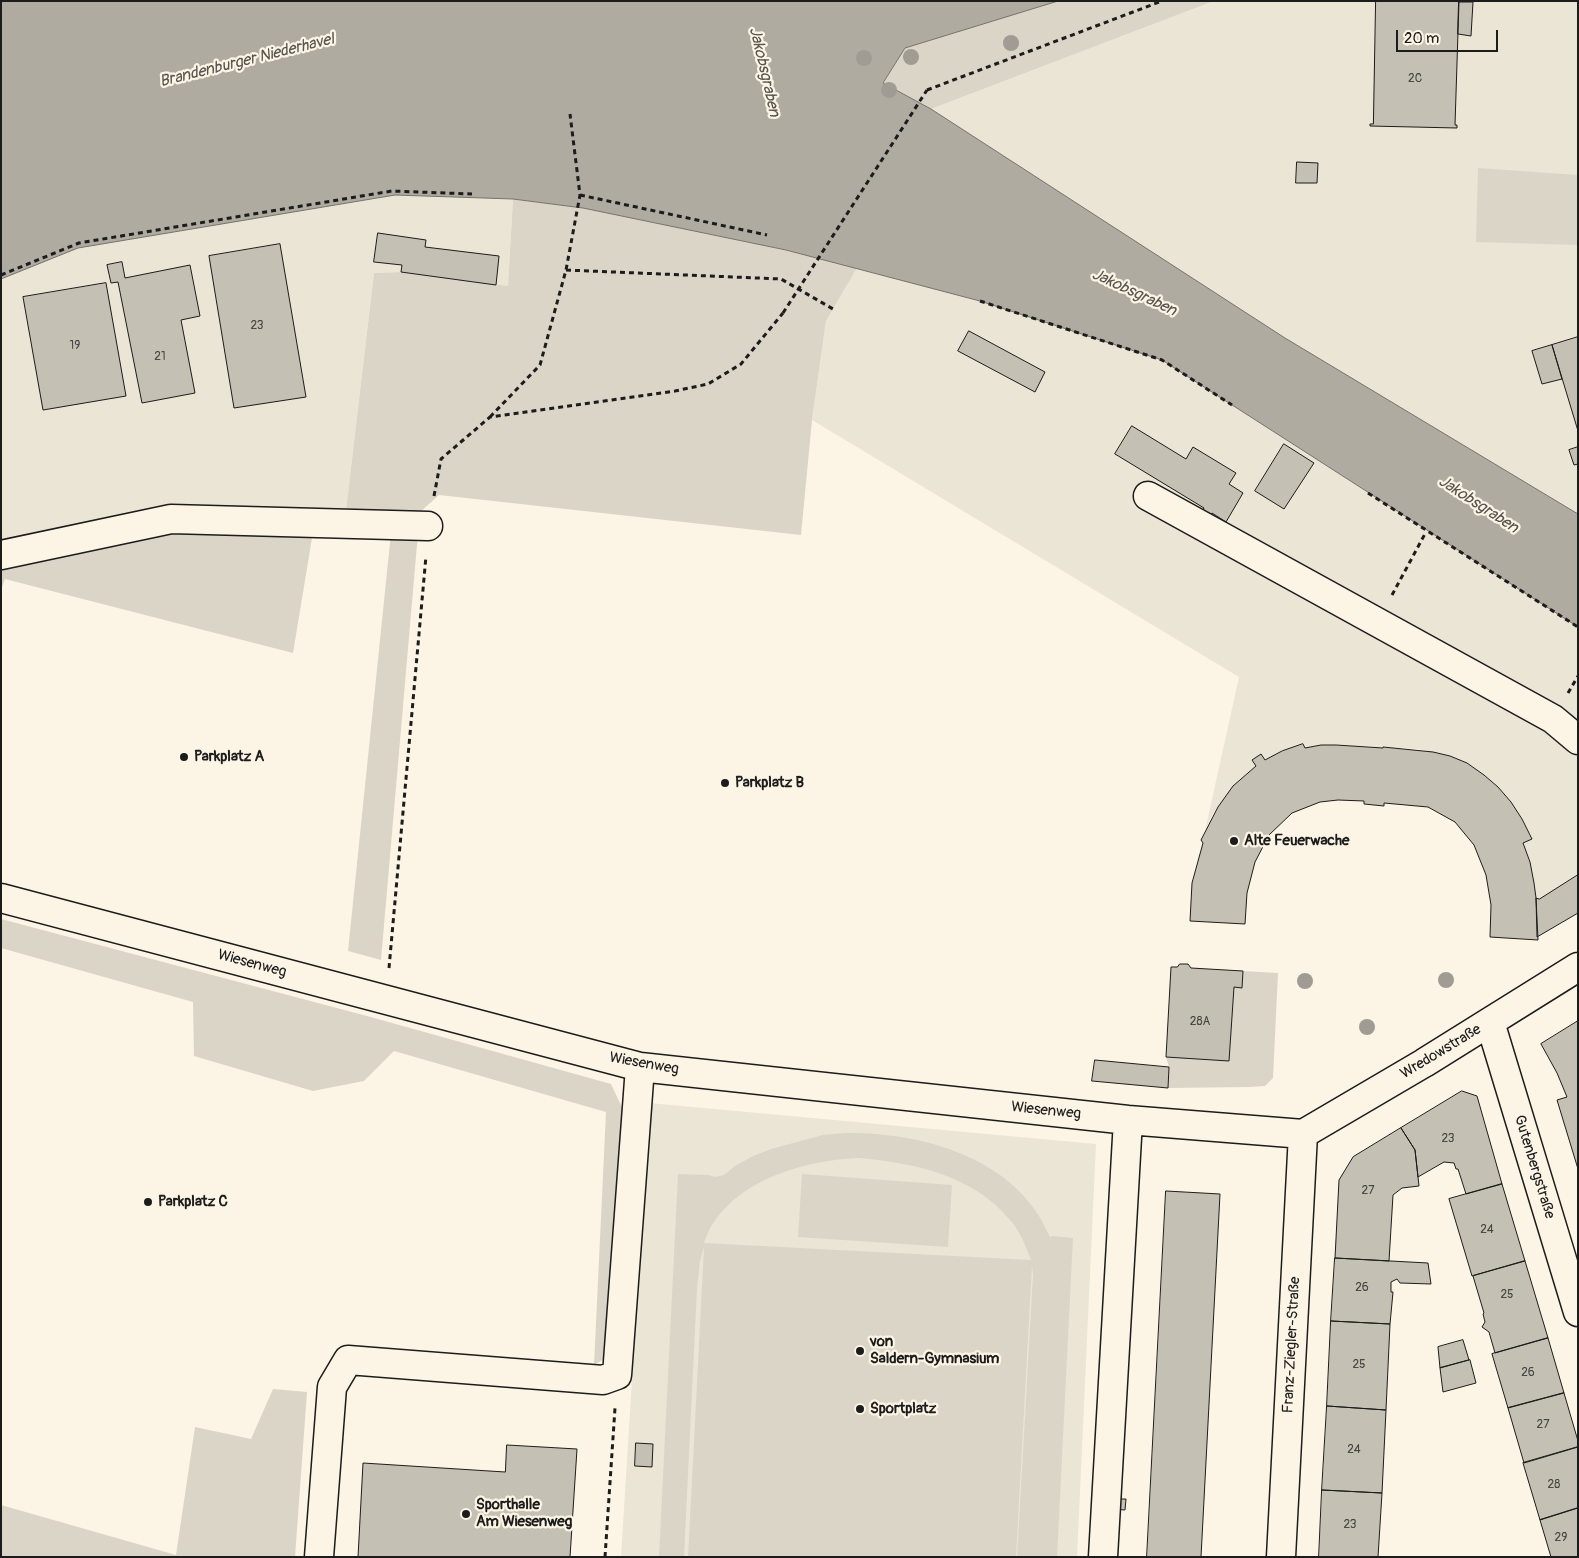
<!DOCTYPE html>
<html>
<head>
<meta charset="utf-8">
<style>
  body { margin:0 }
  #map { position:relative; width:1579px; height:1558px; overflow:hidden; background:#fcf5e5; font-family:Pangolin,sans-serif }
  canvas { display:block }
  .frame { position:absolute; inset:0; border:2px solid #1c1c1c; pointer-events:none }
  .scale { position:absolute; left:1396px; top:30px; width:102px; height:22px; box-sizing:border-box; border:2px solid #1c1c1c; border-top:0; padding-left:6px; font-size:15px; line-height:18px; white-space:nowrap; color:#1c1c1c; -webkit-text-stroke:4px #fcf5e5; paint-order:stroke }
</style>
</head>
<body>
<div id="map">
<canvas width="1579" height="1558"></canvas>
<div class="frame"></div>
<div class="scale">20 m</div>
</div>
<script>
const ctx = document.querySelector('canvas').getContext('2d');
ctx.lineJoin = 'round';
function fillPath(path, color) { ctx.fillStyle = color; ctx.fill(path, 'evenodd'); }
function stroke(path, color, width, dash) { ctx.strokeStyle = color; ctx.lineWidth = width; ctx.lineCap = dash ? 'butt' : 'round'; ctx.setLineDash(dash || []); ctx.stroke(path); }
function label(font, color, halo, rows, align = 'center') {
  ctx.font = font + ' Pangolin,sans-serif'; ctx.lineWidth = 4.5; ctx.setLineDash([]); ctx.textBaseline = 'middle'; ctx.strokeStyle = halo; ctx.fillStyle = color; for (const [text, x, y, turn = 0] of rows) {
    ctx.save(); ctx.translate(x, y); ctx.rotate((+turn || 0) * Math.PI / 180); ctx.textAlign = isNaN(turn) ? turn : align; if (halo) ctx.strokeText(text, 0, 0); ctx.fillText(text, 0, 0); ctx.restore();
  }
}
const built = new Path2D(`
  M1214,1H1578V514L1285,338L931,109Z
  M395,195L513,199L508,286L401,272L374,273L346,510L171,511L1,547V279L78,248Z
  M857,268L980,301L1162,360L1578,627V875L1539,899L1536,898L1530,862L1523,843L1532,838L1522,819L1511,802L1498,787L1484,775L1467,763L1450,756L1418,749L1336,745H1321L1305,748L1303,744L1282,751L1256,766L1233,786L1213,814L1205,831L1239,677L812,420L826,321Z
  M649,1103L1096,1144L1077,1557H621Z`);
const green = new Path2D(`
  M1058,1H1214L931,109L883,83L905,48Z
  M1478,168L1578,175V245L1476,242Z
  M513,199L583,208L786,250L857,268L826,321L812,420L801,535L439,495L418,514L346,510L374,273L401,272L508,286Z
  M171,528L313,532L293,653L5,579L1,590V565Z
  M391,533H418L381,960L348,951Z
  M1,919L367,1016L611,1084L626,1116L612,1354L594,1365L606,1112L394,1051L364,1081L313,1091L194,1056L193,1002L1,948Z
  M1243,971L1278,973L1273,1078L1265,1086L1249,1087L1168,1088L1169,1067L1166,1057L1229,1060L1234,987L1242,988Z
  M845,1133C914,1132 1000,1153 1039,1216C1043,1222 1046,1230 1050,1237L1053,1236L1073,1238L1057,1557H1017L1033,1275L1032,1266L1016,1557H688L704,1247L700,1261L697,1289L684,1557H659L678,1174L709,1175L715,1177L724,1175L735,1166L753,1156L771,1149L823,1135ZM859,1158C914,1163 973,1175 1010,1220C1020,1231 1026,1247 1031,1260L704,1243C724,1183 802,1160 859,1158Z
  M802,1174L952,1185L948,1247L798,1237Z
  M273,1389L307,1392L295,1557H1V1505L176,1555L195,1427L251,1439Z`);
const water = new Path2D(`
  M1,1H1058L905,48L883,83L931,109L1285,338L1578,514V627L1162,360L980,301L786,250L583,208L513,199L395,195L78,248L1,279Z`);
const building = new Path2D(`
  M1376,1H1459L1455,125H1457V128L1370,126V124H1373Z
  M1459,2H1473L1471,36L1458,34Z
  M1297,162L1318,163L1317,183H1296Z
  M378,233L426,240L425,247L499,256L496,285L401,272L402,265L374,262Z
  M280,244L306,397L234,408L209,256Z
  M122,262L125,278L190,265L200,316L181,320L195,393L142,403L118,282L111,283L107,265Z
  M106,283L126,396L43,410L23,297Z
  M969,331L1045,372L1035,392L958,351Z
  M1578,337V431L1552,345Z
  M1552,345L1562,379L1542,384L1532,351Z
  M1132,426L1186,459L1193,447L1236,473L1229,484L1243,493L1226,522L1212,513L1209,518L1201,513L1204,508L1115,454Z
  M1284,444L1314,463L1284,509L1255,491Z
  M1578,447V464L1574,465L1569,450Z
  M1303,744L1305,748L1321,745H1336L1383,748V747L1433,752L1450,756L1467,763L1484,775L1498,787L1511,802L1522,819L1532,839L1523,843L1530,862L1534,883L1536,898L1538,940L1490,937L1491,905L1486,875L1474,845L1455,822L1428,807L1384,803V806L1364,804V801L1338,800L1320,802L1292,813L1269,835L1255,862L1247,893L1245,924L1190,921L1192,883L1203,843L1201,840L1218,807L1233,786L1256,766L1252,760L1261,754L1265,760L1282,751Z
  M1578,875V913L1537,937L1536,898L1539,899Z
  M1180,964H1188L1191,968L1243,971L1242,988L1234,987L1229,1061L1166,1057L1171,967H1177Z
  M1578,1021V1169L1557,1100L1567,1097L1557,1073L1541,1044Z
  M1095,1060L1169,1067L1168,1088L1092,1081Z
  M1462,1091L1477,1096L1502,1184L1466,1194L1458,1169H1456L1454,1163L1444,1162L1418,1177L1415,1150L1401,1128Z
  M1401,1128L1415,1150L1419,1186L1402,1188L1393,1195L1389,1261L1335,1258L1339,1180L1353,1157Z
  M1502,1184L1525,1261L1472,1276L1449,1199Z
  M1166,1191L1220,1194L1201,1557H1147Z
  M1335,1258L1428,1263L1431,1284L1400,1283L1397,1279L1391,1282V1292H1393L1390,1324L1331,1321Z
  M1525,1261L1548,1338L1495,1353L1489,1332L1482,1327L1485,1322L1483,1314L1484,1313L1473,1276Z
  M1331,1321L1390,1324L1386,1410L1327,1406Z
  M1548,1338L1564,1393L1508,1408L1492,1354Z
  M1463,1340L1469,1360L1440,1368L1438,1347Z
  M1470,1360L1476,1383L1443,1392L1440,1368Z
  M1564,1393L1578,1441V1447L1524,1463L1508,1408Z
  M1327,1406L1386,1410L1382,1493L1322,1490Z
  M636,1443L653,1444L652,1467L635,1466Z
  M507,1445L577,1449L570,1557H358L363,1463L505,1472Z
  M1578,1447V1508L1540,1520L1523,1463Z
  M1322,1490L1382,1493L1378,1557H1319Z
  M1113,1499H1126L1125,1510L1112,1509Z
  M1578,1508V1557H1551L1540,1520Z`);
const path = new Path2D(`
  M927,90L1162,1
  M580,195L767,235
  M566,270L781,279L833,309
  M1,275L79,243L392,191L472,194
  M980,301L1162,360L1232,405
  M490,417L540,365L566,270L580,195L570,114
  M1368,493L1578,627
  M434,496L441,459L490,417L675,391L708,384L741,364L783,313
  M1392,595L1426,532
  M1568,693L1578,676
  M389,968L426,556
  M605,1557L615,1408`);
const minor = new Path2D(`
  M1148,496L1553,719L1578,740
  M1,555L171,519L428,526
  M1,898L640,1067L1128,1120L1303,1134
  M1490,1022L1578,1312
  M1303,1134L1424,1063L1578,967
  M319,1557L332,1387L348,1360L603,1380L617,1375L640,1067
  M1103,1557L1128,1120
  M1281,1557L1303,1134`);
const pathBridge = new Path2D(`
  M783,313L927,90`);
const trees = [
  [1011,43],
  [911,57],
  [864,58],
  [889,90],
  [1446,980],
  [1305,981],
  [1367,1027]
];
const markers = [
  [184,757,5,"#1c1c1c"],
  [725,783,5,"#1c1c1c"],
  [1234,841,5,"#1c1c1c"],
  [148,1202,5,"#1c1c1c"],
  [860,1351,5,"#1c1c1c"],
  [860,1409,5,"#1c1c1c"],
  [466,1514,5,"#1c1c1c"]
];
const numberNames = [
  ["2C",1415,79],
  ["23",257,326],
  ["19",75,346],
  ["21",160,357],
  ["28A",1200,1022],
  ["23",1448,1139],
  ["27",1368,1191],
  ["24",1487,1230],
  ["26",1362,1288],
  ["25",1507,1295],
  ["25",1359,1365],
  ["26",1528,1373],
  ["27",1543,1425],
  ["24",1354,1450],
  ["28",1554,1485],
  ["23",1350,1525],
  ["29",1561,1538]
];
const poiNames = [
  ["Parkplatz A",194,757],
  ["Parkplatz B",735,783],
  ["Alte Feuerwache",1244,841],
  ["Parkplatz C",158,1202],
  ["von",870,1342],
  ["Saldern-Gymnasium",870,1359],
  ["Sportplatz",870,1409],
  ["Sporthalle",476,1505],
  ["Am Wiesenweg",476,1522]
];
const streetNames = [
  ["Wiesenweg",252,964,15],
  ["Wredowstraße",1441,1052,-31],
  ["Wiesenweg",644,1064,10],
  ["Wiesenweg",1046,1111,6],
  ["Gutenbergstraße",1534,1167,73],
  ["Franz-Ziegler-Straße",1292,1345,-87]
];
const waterNames = [
  ["Brandenburger Niederhavel",247,61,-14],
  ["Jakobsgraben",764,72,77],
  ["Jakobsgraben",1134,293,25],
  ["Jakobsgraben",1478,505,33]
];
fillPath(built, '#ebe5d6');
fillPath(green, '#dbd5c8');
fillPath(water, '#b0aba1');
stroke(water, '#75726c', 1);
fillPath(building, '#c4c0b3');
stroke(building, '#1c1c1c', 1);
stroke(minor, '#1c1c1c', 31);
stroke(path, '#1c1c1c', 3, [5, 4]);
stroke(minor, '#fcf5e5', 28);
stroke(pathBridge, '#1c1c1c', 3, [5, 4]);
ctx.fillStyle = '#a09c93';
for (const [x, y] of trees) { ctx.beginPath(); ctx.arc(x, y, 8, 0, 2 * Math.PI); ctx.fill(); }
for (const [x, y, r, color] of markers) { const dot = new Path2D(); dot.arc(x, y, r, 0, 2 * Math.PI); ctx.fillStyle = color; ctx.fill(dot); stroke(dot, '#fcf5e5', 2); }
label('12px', '#464542', null, numberNames);
label('bold 15px', '#1c1c1c', '#fcf5e5', poiNames, 'left');
label('15px', '#1c1c1c', '#fcf5e5', streetNames);
label('italic 16px', '#575551', '#fcf5e5', waterNames);
</script>
</body>
</html>
